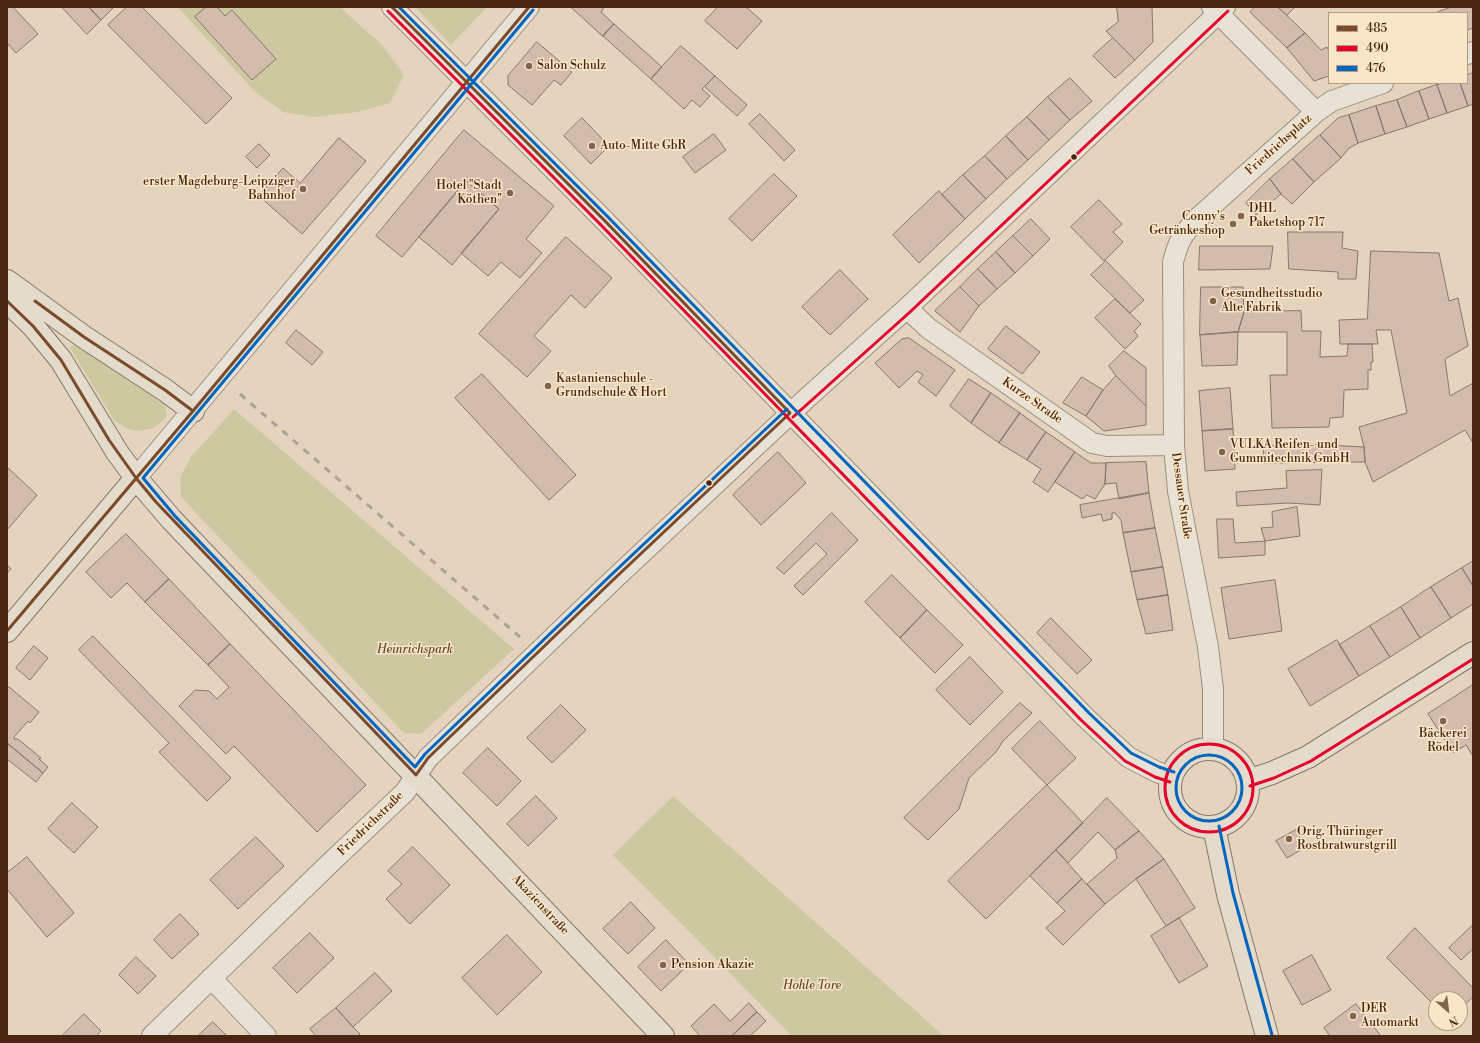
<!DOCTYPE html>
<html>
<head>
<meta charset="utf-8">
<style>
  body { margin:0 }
  #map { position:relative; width:1480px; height:1043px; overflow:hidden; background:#e5d4bd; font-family:"Libre Bodoni",serif }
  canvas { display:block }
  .frame { position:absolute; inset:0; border:8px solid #492712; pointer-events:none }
  .legend { position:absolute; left:1328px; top:12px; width:140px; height:72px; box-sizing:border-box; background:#f9e6c9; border:1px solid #b39a80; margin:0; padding:5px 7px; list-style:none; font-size:12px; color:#492712 }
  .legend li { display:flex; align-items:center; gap:8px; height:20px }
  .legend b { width:20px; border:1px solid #b39a80 }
  .north { position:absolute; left:1428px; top:991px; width:40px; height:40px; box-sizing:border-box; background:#f9e6c9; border:1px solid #b39a80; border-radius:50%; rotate:152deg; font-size:11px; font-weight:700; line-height:16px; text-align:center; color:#492712 }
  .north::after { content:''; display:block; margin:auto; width:14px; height:18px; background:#80644e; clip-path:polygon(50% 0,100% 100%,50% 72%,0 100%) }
</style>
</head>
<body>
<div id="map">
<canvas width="1480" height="1043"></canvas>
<div class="frame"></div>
<ul class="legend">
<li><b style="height:5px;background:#7a4b2a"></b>485</li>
<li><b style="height:5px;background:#e4002b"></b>490</li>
<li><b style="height:5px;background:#0065bd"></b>476</li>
</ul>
<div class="north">N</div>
</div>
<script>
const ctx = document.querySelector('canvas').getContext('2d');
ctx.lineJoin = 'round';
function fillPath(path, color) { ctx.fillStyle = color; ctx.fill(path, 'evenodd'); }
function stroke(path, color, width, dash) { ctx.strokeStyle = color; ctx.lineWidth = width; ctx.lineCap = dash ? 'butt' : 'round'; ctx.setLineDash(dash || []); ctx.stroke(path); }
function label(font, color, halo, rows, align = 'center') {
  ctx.font = font + ' "Libre Bodoni",serif'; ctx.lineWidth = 3; ctx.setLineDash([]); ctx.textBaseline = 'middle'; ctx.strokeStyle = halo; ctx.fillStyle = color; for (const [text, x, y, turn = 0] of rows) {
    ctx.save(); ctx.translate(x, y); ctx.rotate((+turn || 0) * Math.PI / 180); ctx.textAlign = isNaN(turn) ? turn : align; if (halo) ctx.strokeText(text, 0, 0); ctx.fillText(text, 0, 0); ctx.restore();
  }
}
const green = new Path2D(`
  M178,7H340L382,45L404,75L390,103L358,112L314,117L283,112L254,91Z
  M415,7H487L451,45Z
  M73,345L79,346L163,401L166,409L167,416L158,425L150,429L138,431L128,429L114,420L70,348Z
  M234,409L514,649L421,734L404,733L181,497L180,477L191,457Z
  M673,796L944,1036H792L613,855Z`);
const building = new Path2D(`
  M7,7H13L38,34L16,53L7,43Z
  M62,7H89L101,20L87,34Z
  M89,7H114L101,20Z
  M127,7H142L232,98L206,124L108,25Z
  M206,7H217L225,16L232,10L276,59L252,80L195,17Z
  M571,7H604L601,12L614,24L603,36Z
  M718,7H746L762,21L737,49L705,21Z
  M1117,7H1152L1153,42L1135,60L1106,31L1118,22Z
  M1255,7H1278L1305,33L1287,48L1250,12Z
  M1278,7H1295L1287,15Z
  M1452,7H1473V28L1467,30V13H1439L1438,12Z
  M614,24L662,67L651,79L603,36Z
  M1305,33L1321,50L1327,47L1329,51V76L1314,81L1287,48Z
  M1113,38L1135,60L1115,78L1093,56Z
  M537,42L572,72L561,85L554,80L532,105L508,85V76Z
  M681,46L715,76L702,89L710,96L700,107L692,100L684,109L651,79Z
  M1473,73V104L1468,106L1460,83H1467V75Z
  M715,76L747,105L737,116L705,87Z
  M1070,78L1092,101L1070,120L1048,97Z
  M1444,83H1460L1468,106L1447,113L1437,85Z
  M1437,85L1447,113L1429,119L1419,91Z
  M1419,91L1429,119L1407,127L1397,100Z
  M1048,97L1070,120L1049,140L1027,117Z
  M1397,100L1407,127L1385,134L1376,106Z
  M1376,106L1385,134L1358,143L1349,115Z
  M760,114L795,150L784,161L749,124Z
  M1349,115L1358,143L1348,149L1341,158L1320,135L1338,118Z
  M1027,117L1049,140L1028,160L1006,136Z
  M582,118L609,146L591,164L564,136Z
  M464,130L554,206L526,239L542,253L520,278L501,262L488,276L461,253L499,209L466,181L402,257L376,236Z
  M714,134L726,150L695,173L683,157Z
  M1320,135L1341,158L1314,182L1293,159Z
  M1006,136L1028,160L1007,179L985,156Z
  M339,138L366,161L302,234L259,196L283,168L300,183Z
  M259,144L270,155L257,168L246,157Z
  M985,156L1007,179L986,199L963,175Z
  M1293,159L1314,182L1292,204L1281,194L1270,179Z
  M774,174L797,196L752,241L729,219Z
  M963,175L986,199L965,219L942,195Z
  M1270,179L1281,194L1256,215L1246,203Z
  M466,181L499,209L452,265L419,237Z
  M939,191L965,219L919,263L893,235Z
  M1099,200L1122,224L1113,232L1123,242L1104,261L1071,227Z
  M1031,219L1050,239L1033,256L1013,236Z
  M1288,232H1343L1342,248L1358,251L1356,279H1338V272L1289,269Z
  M1013,236L1033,256L1015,273L996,252Z
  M566,237L612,278L585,308L571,295L534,336L551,351L527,377L479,334Z
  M1200,246H1273L1270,269L1199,270Z
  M1371,251L1439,253L1449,301L1458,298L1468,346L1445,359L1450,396L1473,383V443L1465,430L1373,482L1365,462L1364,447L1359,427L1407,413L1391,330H1376L1378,344H1340L1339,320L1367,319Z
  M996,252L1015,273L997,289L978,269Z
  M1106,261L1144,300L1130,313L1091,275Z
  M978,269L997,289L979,306L960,287Z
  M840,270L868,299L830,335L802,307Z
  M960,287L979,306L960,332L935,311Z
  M1201,287H1243L1244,312L1238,332L1200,335Z
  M1115,299L1141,324L1134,331L1138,336L1125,349L1095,318Z
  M1301,311L1302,331H1321L1320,357L1347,356L1348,344H1372L1373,362H1371V370H1368V389L1344,390L1343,417L1330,418L1329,427L1272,428L1270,375H1287V332H1238L1244,312Z
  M1006,326L1040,352L1022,374L988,349Z
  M296,330L323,352L312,365L286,343Z
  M1238,332L1237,365L1202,366L1200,335Z
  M909,338L955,370L936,396L918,382L923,375L917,371L899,388L875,363L902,339Z
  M1124,351L1146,368V406L1116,376L1109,366Z
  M482,374L576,475L549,500L455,398Z
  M1116,376L1146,406V425L1104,431L1086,416L1103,390Z
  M1082,377L1103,390L1086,416L1063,403Z
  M969,379L991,393L971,423L950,406Z
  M1230,388L1233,429L1202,431L1199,391Z
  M991,393L1020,413L999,443L971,423Z
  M1020,413L1046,432L1027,460L999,443Z
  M1233,429L1235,469L1205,471L1202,431Z
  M1046,432L1075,452L1048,492L1033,482L1041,469L1027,460Z
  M1306,444L1364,447L1365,462L1264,463L1263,447Z
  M778,452L806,483L761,525L733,495Z
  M1075,452L1091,463H1106L1105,484L1095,499L1087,495L1082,499L1055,482Z
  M1146,462L1149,493L1119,499L1116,483L1105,484L1106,463Z
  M7,467L37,495L7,530Z
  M1322,470L1320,505L1288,503L1237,506L1236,492L1287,488L1286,471Z
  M1149,493L1155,528L1123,533L1121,520L1115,513H1112V519L1103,521L1101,514L1082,518L1080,505Z
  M1297,507L1300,536L1265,541L1261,528L1273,527L1272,512Z
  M832,513L858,540L803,595L794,586L827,554L816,543L784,574L777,568Z
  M1217,519H1233L1235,543L1265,541V555L1219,558Z
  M1155,528L1163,567L1131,572L1123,533Z
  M126,534L169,579L145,602L127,583L111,598L86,572Z
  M1473,561V586L1462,568Z
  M7,565L11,569L7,573Z
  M1163,567L1168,595L1137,600L1131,572Z
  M1462,568L1473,586V604L1451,618L1431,587Z
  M892,575L927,610L900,638L865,602Z
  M169,579L230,644L208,665L145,602Z
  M1275,580L1282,631L1229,639L1221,588Z
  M1431,587L1451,618L1420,638L1401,607Z
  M1168,595L1173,630L1146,634L1137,600Z
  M1401,607L1420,638L1390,657L1370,626Z
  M927,610L963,645L935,673L900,638Z
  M1051,618L1092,660L1077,674L1037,633Z
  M1370,626L1390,657L1359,676L1339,645Z
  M93,636L231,778L207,801L159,752L169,743L79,650Z
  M1337,640L1359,676L1310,706L1288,669Z
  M230,644L366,785L317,832L234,746L226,754L179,706L195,690L209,691L217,699L229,687L208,665Z
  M34,646L48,658L30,680L16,668Z
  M970,657L1003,692L970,725L936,690Z
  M1473,685V756L1466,745L1453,753L1428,714Z
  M9,687L39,712L30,723L28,721L14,737V739H18L41,758L39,759L48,767L43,773L7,743V689Z
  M1020,703L1032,713L1003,741L996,752L969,778L959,809L928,840L904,818Z
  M561,705L586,730L552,763L527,738Z
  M1040,721L1076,758L1047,785L1012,749Z
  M7,743L43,773L36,782L7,759Z
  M488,748L521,781L497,806L463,773Z
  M1047,785L1083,823L986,919L948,881Z
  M536,796L557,818L528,846L507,824Z
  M1107,798L1139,831L1115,850L1098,832L1068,863L1056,850Z
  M72,803L98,827L74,853L48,829Z
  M1296,830L1306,847L1287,858L1276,841Z
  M1139,831L1164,859L1136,879L1105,904L1087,884L1117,858L1115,850Z
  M256,837L284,866L238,909L210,880Z
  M413,847L450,885L410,924L386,899L402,884L388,871Z
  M1056,850L1082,879L1057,903L1030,876Z
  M27,857L74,913L47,937L7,889V873Z
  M1164,859L1195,908L1166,926L1136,879Z
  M1082,879L1105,904L1063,945L1046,928L1065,911L1057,903Z
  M631,902L655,928L628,954L603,929Z
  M180,914L199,934L172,959L154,940Z
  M1179,918L1208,966L1179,983L1151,936Z
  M1473,925V949L1461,960L1449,948Z
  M1415,928L1473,988V997L1460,1009V999H1436V1007L1387,958Z
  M310,933L334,958L297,993L273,968Z
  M507,935L542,972L497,1015L462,978Z
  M666,940L689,964L661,991L638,967Z
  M1312,955L1331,990L1302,1005L1283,971Z
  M136,957L156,976L138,994L119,975Z
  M375,973L392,991L353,1027L336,1008Z
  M749,1003L757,1012L732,1036H700L691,1026L714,1004L730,1021Z
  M1356,1004L1381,1036H1330L1324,1028Z
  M336,1008L353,1027L360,1034L358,1036H316L310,1029Z
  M757,1012L766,1021L750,1036H732Z
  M84,1014L101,1031L96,1036H62Z
  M213,1022L227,1036H198Z`);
const minor = new Path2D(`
  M392,7L604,220L1085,717L1128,757L1157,772L1172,777
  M1212,7L1316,112L1198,218C1182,235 1179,239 1173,262L1174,445L1178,491L1208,647L1213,689V749
  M1467,54L1473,52
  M1316,112L1332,101L1383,83
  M907,308L928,328L1092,443L1107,446L1174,445
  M136,478L529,7
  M211,978L266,1036
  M152,1036L327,866L405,792L428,758L613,580L807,398L907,308L1225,7`);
const major = new Path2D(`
  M7,281L84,337L165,390L193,411
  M7,301L33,326L61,360L117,452L136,478L171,519L663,1036
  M7,631L136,478
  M1170 788a39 39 0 1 1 78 0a39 39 0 1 1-78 0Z
  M1248,781L1272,773L1308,757L1473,653
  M1214,827L1228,894L1267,1036`);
const rail = new Path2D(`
  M240,394L520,637`);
const bus1 = new Path2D(`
  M7,301L33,326L61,360L109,440L136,478L156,502L416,775L428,758L613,580L790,413L604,220L392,7
  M35,301L84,337L165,390L193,411
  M7,631L193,411L529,7`);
const bus2 = new Path2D(`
  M388,11L600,224L1081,720L1125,761L1155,777L1170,782
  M793,417L910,312L1228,11
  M1165 788a44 44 0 1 1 88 0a44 44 0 1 1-88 0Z
  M1250,786L1274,778L1311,761L1473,659`);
const bus3 = new Path2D(`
  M399,7L608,217L1089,713L1131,753L1159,767L1174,772
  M533,10L143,478L175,516L415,767L425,754L610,576L787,409
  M1176 788a33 33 0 1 1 66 0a33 33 0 1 1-66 0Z
  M1219,826L1233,893L1272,1035`);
const markers = [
  [529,66,4,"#80644e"],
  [592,146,4,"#80644e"],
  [1074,157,3.5,"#492712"],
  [303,189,4,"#80644e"],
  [510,193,4,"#80644e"],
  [1241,216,4,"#80644e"],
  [1233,224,4,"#80644e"],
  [1213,301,4,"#80644e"],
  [548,386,4,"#80644e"],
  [1222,452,4,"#80644e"],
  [709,483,3.5,"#492712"],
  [1443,721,4,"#80644e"],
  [1289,839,4,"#80644e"],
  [663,965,4,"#80644e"],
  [1353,1016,4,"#80644e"]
];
const poiNames = [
  ["Salon Schulz",537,66],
  ["Auto-Mitte GbR",600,146],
  ["erster Magdeburg-Leipziger",295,182,"right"],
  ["Bahnhof",295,196,"right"],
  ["Hotel \"Stadt",502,186,"right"],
  ["Köthen\"",502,200,"right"],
  ["DHL",1249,209],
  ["Paketshop 717",1249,223],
  ["Conny's",1225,217,"right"],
  ["Getränkeshop",1225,231,"right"],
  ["Gesundheitsstudio",1221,294],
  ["Alte Fabrik",1221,308],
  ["Kastanienschule -",556,379],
  ["Grundschule & Hort",556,393],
  ["VULKA Reifen- und",1230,445],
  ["Gummitechnik GmbH",1230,459],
  ["Bäckerei",1443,734,"center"],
  ["Rödel",1443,748,"center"],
  ["Orig. Thüringer",1297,832],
  ["Rostbratwurstgrill",1297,846],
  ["Pension Akazie",671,965],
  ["DER",1361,1009],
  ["Automarkt",1361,1023]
];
const streetNames = [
  ["Friedrichsplatz",1279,145,-42],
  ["Kurze Straße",1032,401,35],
  ["Dessauer Straße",1181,496,82],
  ["Friedrichstraße",371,824,-44],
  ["Akazienstraße",540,905,47]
];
const parkNames = [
  ["Heinrichspark",415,650],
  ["Hohle Tore",812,986]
];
fillPath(green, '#cec8a0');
fillPath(building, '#d3bcad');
stroke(building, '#857769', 1);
stroke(minor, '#9c8e7f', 22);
stroke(major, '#857769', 24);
stroke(minor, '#e8e1d5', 20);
stroke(major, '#e5dbcd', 22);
stroke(rail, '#aca398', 3, [7, 7]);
stroke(bus1, '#7a4b2a', 3);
stroke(bus2, '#e4002b', 3);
stroke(bus3, '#0065bd', 3);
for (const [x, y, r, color] of markers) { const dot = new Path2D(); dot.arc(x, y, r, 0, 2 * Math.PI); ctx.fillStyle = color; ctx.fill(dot); stroke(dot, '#f9e6c9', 1.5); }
label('12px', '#492712', '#f9e6c9', poiNames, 'left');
label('12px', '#492712', '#f9e6c9', streetNames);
label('italic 12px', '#60452a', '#f9e6c9', parkNames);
</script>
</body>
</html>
